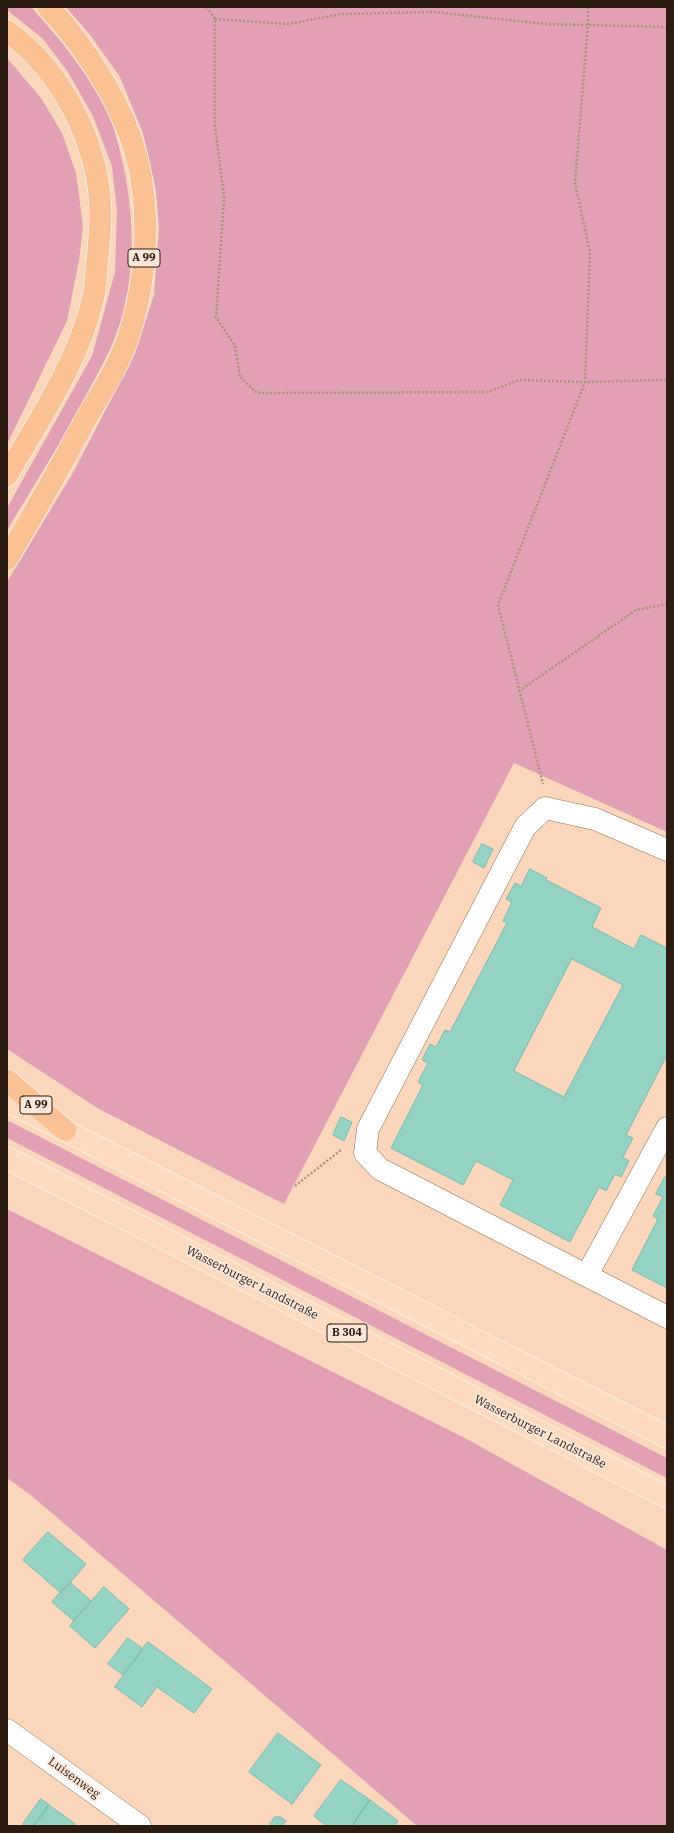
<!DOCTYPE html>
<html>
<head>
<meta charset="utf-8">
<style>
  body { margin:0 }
  #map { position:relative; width:674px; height:1833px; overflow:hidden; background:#fad6bc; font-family:"IBM Plex Serif",serif }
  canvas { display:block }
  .frame { position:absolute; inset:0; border:8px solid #2c1c0f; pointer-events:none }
</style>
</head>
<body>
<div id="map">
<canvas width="674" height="1833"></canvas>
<div class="frame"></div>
</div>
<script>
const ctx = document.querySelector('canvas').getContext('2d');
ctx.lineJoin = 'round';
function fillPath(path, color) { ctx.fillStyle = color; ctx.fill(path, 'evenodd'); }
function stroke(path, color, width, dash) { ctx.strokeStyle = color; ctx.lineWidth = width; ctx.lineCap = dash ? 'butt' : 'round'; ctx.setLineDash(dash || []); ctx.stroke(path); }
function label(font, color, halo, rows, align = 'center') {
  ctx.font = font + ' "IBM Plex Serif",serif'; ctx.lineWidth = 4; ctx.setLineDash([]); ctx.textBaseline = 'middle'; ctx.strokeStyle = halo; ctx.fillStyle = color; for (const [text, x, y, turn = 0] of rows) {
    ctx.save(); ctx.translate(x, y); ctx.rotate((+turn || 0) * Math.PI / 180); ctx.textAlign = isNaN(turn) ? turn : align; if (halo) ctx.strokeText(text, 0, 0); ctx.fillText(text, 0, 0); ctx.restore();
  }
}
const green = new Path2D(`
  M7,7H31C60,39 88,73 107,112C115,128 119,147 123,164C134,216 136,268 121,320C114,345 100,369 88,392C63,439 35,484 7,530V508L92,356L115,272L117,211L112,166L93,116L68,72L43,39L7,10Z
  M66,7H667V832L514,763L284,1204L99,1109L7,1049V582L74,471L135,353L154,295L159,230L156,191L143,133L120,77L91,36Z
  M7,58L41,98L62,133L76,173L83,227L79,260L67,321L7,444Z
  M7,1120L667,1458V1478L7,1138Z
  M7,1209L463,1437L667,1550V1826H417L32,1496L7,1478Z`);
const building = new Path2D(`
  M482,844L493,849L484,868L473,862Z
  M530,869L547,878L546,880L601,908L592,927L634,949L641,935L667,948V1055L626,1135L633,1138L623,1157L629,1161L621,1177L615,1174L606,1191L599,1187L570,1242L500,1205L513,1180L476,1161L463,1185L391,1148L423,1085L418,1082L428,1063L422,1060L430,1044L436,1047L445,1030L450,1032L507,923L503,921L512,902L506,899L515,883L521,886ZM572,959L623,985L564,1097L514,1071Z
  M341,1117L352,1122L344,1141L333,1135Z
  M665,1177L667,1179V1288L632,1270L658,1219L653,1216L663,1197L656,1194Z
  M48,1532L86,1564L61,1593L23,1560Z
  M70,1582L91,1601L74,1621L52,1602Z
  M104,1587L129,1609L95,1648L70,1626Z
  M128,1638L143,1649L123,1675L108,1664Z
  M148,1642L212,1689L194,1713L157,1687L142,1707L115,1687Z
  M278,1733L321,1765L292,1804L249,1772Z
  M341,1780L370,1800L352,1826H324L325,1825L314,1816Z
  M41,1799L49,1805L34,1826H25L23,1824Z
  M370,1800L398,1821L395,1826H352Z
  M49,1805L75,1824L73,1826H34Z
  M275,1817H280L286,1821L282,1826H272L270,1824Z`);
const path = new Path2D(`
  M207,7L215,19V126L224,197L216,317L235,346L240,377L257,393L488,392L519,380L585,382L498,605L543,784
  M588,7V24L575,183L590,252L585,382L667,380
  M215,19L288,24L342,14L434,12L546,24L667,27
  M519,691L636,610L667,604
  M295,1186L341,1150`);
const minor = new Path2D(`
  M667,850L595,819L545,808L525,827L368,1129L365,1153L380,1169L667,1317
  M587,1275L667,1128
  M7,1730L140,1826`);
const major = new Path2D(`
  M7,1101L667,1437
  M7,1158L667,1497`);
const highway = new Path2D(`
  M7,31C57,67 91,130 99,190C102,214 100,238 97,262C96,274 96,287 93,298C79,361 39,420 7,475
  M7,559C35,512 61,465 87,417C101,393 118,367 127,341C148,279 153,198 130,136C114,92 80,40 48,7
  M7,1080L65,1130`);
const shields = [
  [144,258,32],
  [36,1105,32],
  [347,1333,40]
];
const shieldNames = [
  ["A 99",144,258],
  ["A 99",36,1105],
  ["B 304",347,1333]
];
const streetNames = [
  ["Wasserburger Landstraße",252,1283,27],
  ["Wasserburger Landstraße",540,1432,27],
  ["Luisenweg",74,1778,36]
];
fillPath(green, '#e1a0b4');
fillPath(building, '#94d3c4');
stroke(building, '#7cbaad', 1);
stroke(minor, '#976f50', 23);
stroke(major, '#fff', 23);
stroke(highway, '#fff', 23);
stroke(path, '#ad907b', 2.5, [2, 2]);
stroke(minor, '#fff', 22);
stroke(major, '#fcdabf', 22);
stroke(highway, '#fac195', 22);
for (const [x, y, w] of shields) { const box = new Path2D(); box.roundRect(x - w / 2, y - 9, w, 18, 3); ctx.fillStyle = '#fae7da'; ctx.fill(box); stroke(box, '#2c1c0f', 1); }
label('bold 11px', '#2c1c0f', null, shieldNames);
label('12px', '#2c1c0f', '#fae7da', streetNames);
</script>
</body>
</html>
